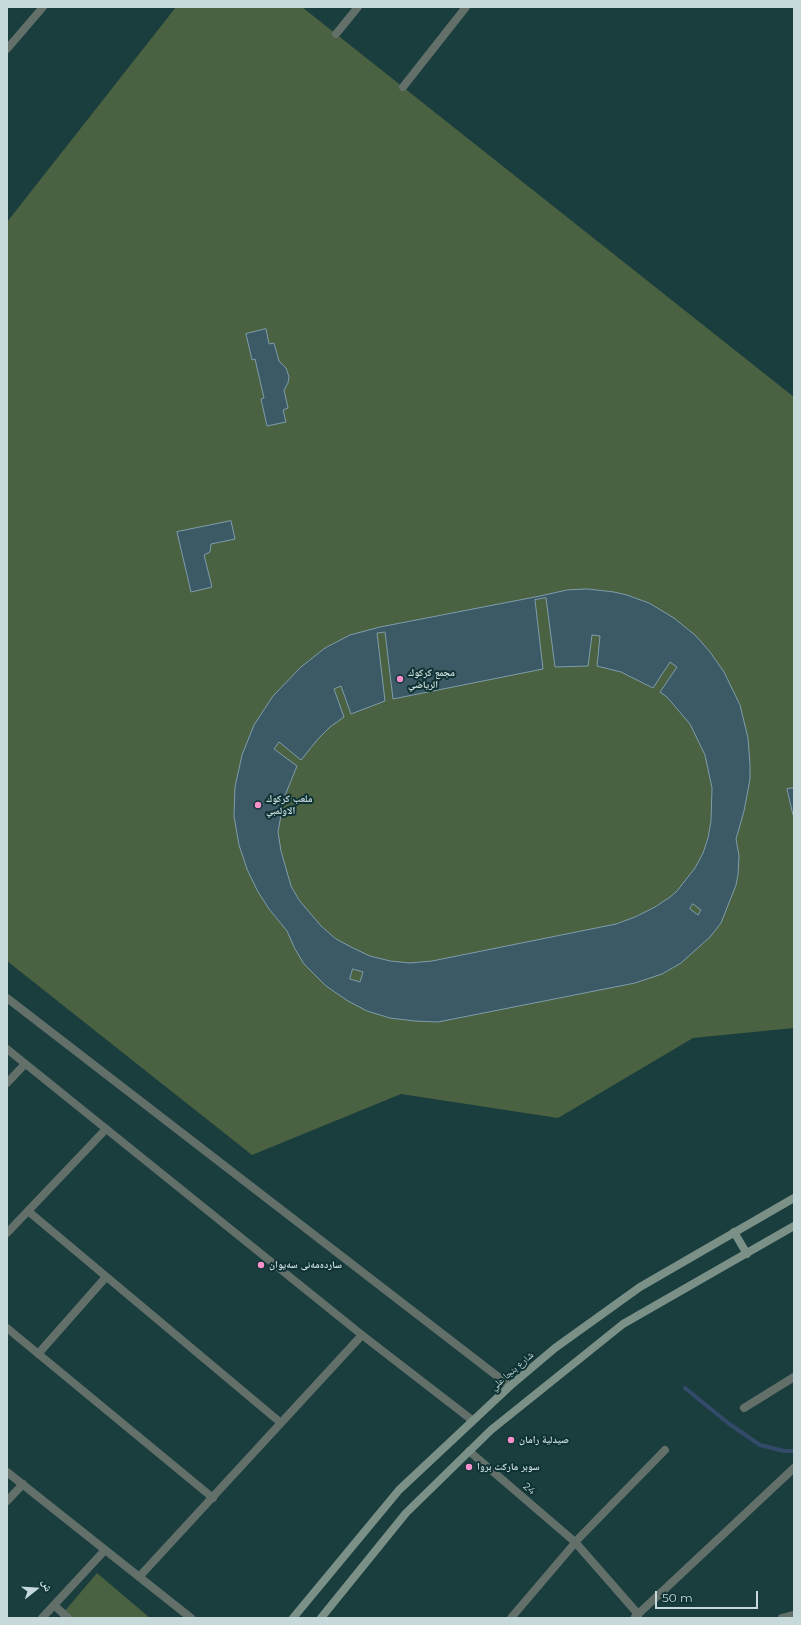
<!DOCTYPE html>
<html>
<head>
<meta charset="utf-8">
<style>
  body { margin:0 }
  #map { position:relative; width:801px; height:1625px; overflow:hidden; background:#1a3d3d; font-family:Montserrat,"Noto Naskh Arabic",sans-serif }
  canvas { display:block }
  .frame { position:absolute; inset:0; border:8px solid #c7d9da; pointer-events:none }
  .north { position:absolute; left:16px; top:1569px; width:40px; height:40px; -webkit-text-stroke:3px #0f3233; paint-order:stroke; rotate:73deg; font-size:11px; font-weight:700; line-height:16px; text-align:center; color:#c7d9da }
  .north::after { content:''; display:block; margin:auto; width:14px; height:18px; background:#c7d9da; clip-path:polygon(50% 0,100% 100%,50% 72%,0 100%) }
  .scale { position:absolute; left:655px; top:1591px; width:103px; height:18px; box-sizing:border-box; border:2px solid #c7d9da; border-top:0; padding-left:5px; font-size:12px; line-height:14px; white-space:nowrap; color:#c7d9da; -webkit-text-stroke:3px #0f3233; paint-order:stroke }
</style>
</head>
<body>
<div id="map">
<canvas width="801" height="1625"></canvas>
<div class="frame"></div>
<div class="north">ش</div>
<div class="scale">50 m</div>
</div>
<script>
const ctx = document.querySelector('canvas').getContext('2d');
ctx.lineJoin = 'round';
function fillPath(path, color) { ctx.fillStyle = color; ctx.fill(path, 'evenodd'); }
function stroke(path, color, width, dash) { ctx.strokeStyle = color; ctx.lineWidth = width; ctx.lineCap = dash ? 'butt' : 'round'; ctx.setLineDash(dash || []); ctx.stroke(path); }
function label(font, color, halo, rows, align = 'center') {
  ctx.font = font + ' Montserrat,"Noto Naskh Arabic",sans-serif'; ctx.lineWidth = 4; ctx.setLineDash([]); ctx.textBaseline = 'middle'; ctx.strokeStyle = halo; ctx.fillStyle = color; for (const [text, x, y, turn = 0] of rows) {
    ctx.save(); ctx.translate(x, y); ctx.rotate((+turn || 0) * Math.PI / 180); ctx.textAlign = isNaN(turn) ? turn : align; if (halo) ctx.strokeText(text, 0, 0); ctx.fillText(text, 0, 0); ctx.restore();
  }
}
const green = new Path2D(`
  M176,7H302L794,397V1028L693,1038L558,1118L401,1094L252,1155L7,961V222Z
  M97,1573L150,1618H71L64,1612Z`);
const stream = new Path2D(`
  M685,1388L728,1423L760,1445L784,1451H794`);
const building = new Path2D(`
  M266,329L269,344L274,343L279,361L286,368L289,377L288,383L284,390L288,408L283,410L286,422L267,426L261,399L264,398L255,359L252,360L246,334Z
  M231,521L235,539L211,544L210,552L204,555L212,587L191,592L177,532Z
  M588,589L614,592L627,595L649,603L674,618L696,636L710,652L724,672L740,705L748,738L750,765V779L744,811L736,839L739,856L738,875L736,885L721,923L710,937L681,963L662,974L635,983L438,1022L415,1021L390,1018L367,1011L348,1001L326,986L304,964L295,949L287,931L269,909L257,890L247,869L239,845L234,816L235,787L242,755L254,725L273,696L301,667L325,648L350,635L380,627L540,596L567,590ZM546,598L555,667L588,666L592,635L600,636L597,666L621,672L653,688L670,662L677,667L660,692L667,697L690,724L705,755L712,788L711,821L708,838L703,853L695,868L677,891L670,897L655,907L635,917L616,924L432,961L410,963L390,961L370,956L353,948L336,939L321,926L299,900L291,886L281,851L278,832L284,798L297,766L274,749L279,742L301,760L318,739L330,727L344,717L334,689L341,686L351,714L385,701L377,633L385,632L393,699L543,669L535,600ZM693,904L701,910L698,915L690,909ZM353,969L363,972L360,982L350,979Z
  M794,788V815H793L787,789Z`);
const minor = new Path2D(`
  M336,34L358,7
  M403,87L466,7
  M7,1083L25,1064
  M28,1211L281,1423
  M7,1233L106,1129
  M7,1328L213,1498
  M38,1354L106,1277
  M744,1408L794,1377
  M469,1451L575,1542L638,1614V1618
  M7,1472L191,1618
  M7,1501L23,1484
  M139,1577L362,1335
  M54,1605L68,1618
  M635,1617L794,1468
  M42,1618L105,1550
  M511,1618L580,1537L665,1450
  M782,1618L794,1615`);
const tertiary = new Path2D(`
  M7,49L43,7
  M7,998L510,1386
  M7,1049L362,1335L472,1420`);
const secondary = new Path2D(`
  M734,1232L747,1254
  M293,1618L399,1490L510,1386L555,1348L640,1287L794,1198
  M321,1618L406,1513L491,1430L623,1324L794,1226`);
const markers = [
  [400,679,4,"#f890cb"],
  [258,805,4,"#f890cb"],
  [261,1265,4,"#f890cb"],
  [511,1440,4,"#f890cb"],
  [469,1467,4,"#f890cb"]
];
const poiNames = [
  ["مجمع كركوك",408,673],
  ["الرياضي",408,685],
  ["ملعب كركوك",266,799],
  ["الاولمبي",266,811],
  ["ساردەمەنی سەیوان",269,1265],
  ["صيدلية رامان",519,1440],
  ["سوبر ماركت بروا",477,1467]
];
const streetNames = [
  ["شارع بنجا علي",512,1371,-41],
  ["24",529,1489,40]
];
fillPath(green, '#4a6142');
stroke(stream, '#334a6a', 4);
fillPath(building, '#3c5966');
stroke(building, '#7e9dab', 1);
stroke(minor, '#63706a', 8);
stroke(tertiary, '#63706a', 8);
stroke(secondary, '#7b9087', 8);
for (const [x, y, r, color] of markers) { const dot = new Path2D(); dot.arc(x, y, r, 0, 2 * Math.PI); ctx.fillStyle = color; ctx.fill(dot); stroke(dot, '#0f3233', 1.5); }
label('bold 10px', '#c7d9da', '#0f3233', poiNames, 'left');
label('10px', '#c7d9da', '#0f3233', streetNames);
</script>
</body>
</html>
